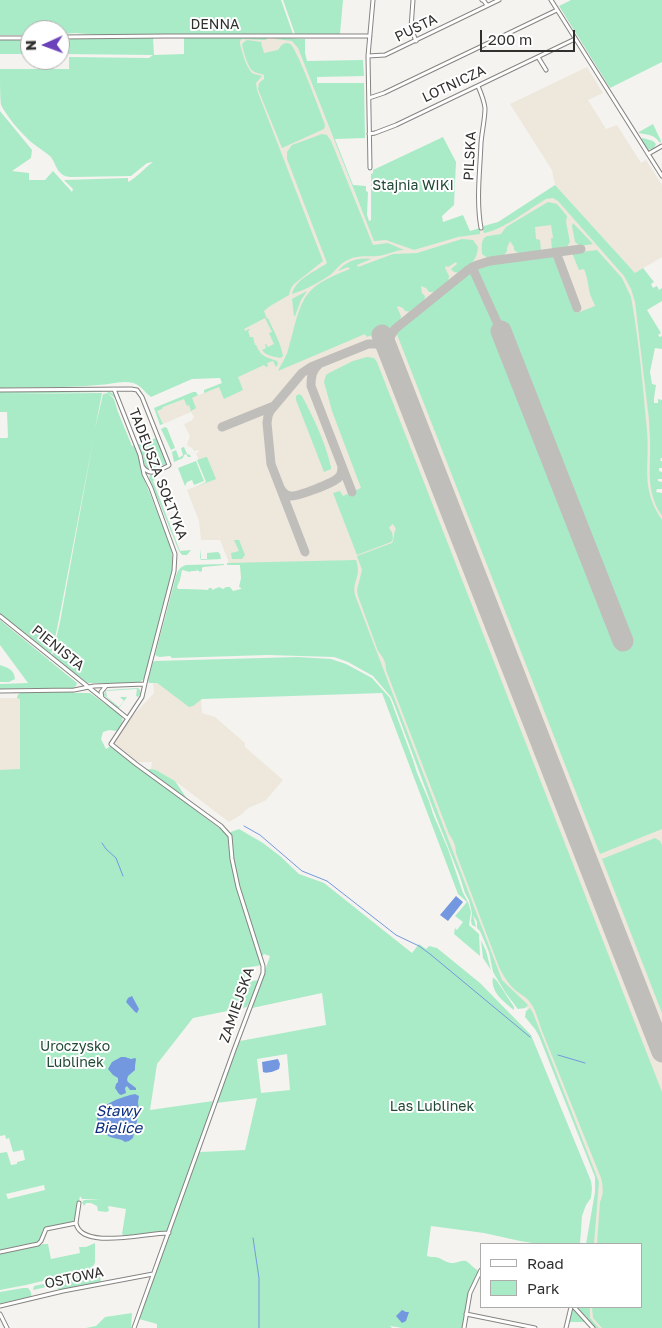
<!DOCTYPE html>
<html>
<head>
<meta charset="utf-8">
<style>
  body { margin:0 }
  #map { position:relative; width:662px; height:1328px; overflow:hidden; background:#f5f3ef; font-family:"Golos Text",sans-serif }
  canvas { display:block }
  .legend { position:absolute; left:480px; top:1243px; width:162px; height:65px; box-sizing:border-box; background:#fff; border:1px solid #acacab; margin:0; padding:6px 9px; list-style:none; font-size:15px; color:#30302e }
  .legend li { display:flex; align-items:center; gap:10px; height:25px }
  .legend b { width:25px; border:1px solid #acacab }
  .north { position:absolute; left:20px; top:20px; width:50px; height:50px; box-sizing:border-box; background:#fff; border:1px solid #acacab; border-radius:50%; rotate:268deg; font-size:14px; font-weight:700; line-height:20px; text-align:center; color:#30302e }
  .north::after { content:''; display:block; margin:auto; width:18px; height:22px; background:#6c42ba; clip-path:polygon(50% 0,100% 100%,50% 72%,0 100%) }
  .scale { position:absolute; left:480px; top:30px; width:95px; height:22px; box-sizing:border-box; border:2px solid #30302e; border-top:0; padding-left:6px; font-size:15px; line-height:18px; white-space:nowrap; color:#30302e; -webkit-text-stroke:4px #fff; paint-order:stroke }
</style>
</head>
<body>
<div id="map">
<canvas width="662" height="1328"></canvas>
<ul class="legend">
<li><b style="height:6px;background:#fff"></b>Road</li>
<li><b style="height:14px;background:#a9ebc7"></b>Park</li>
</ul>
<div class="north">N</div>
<div class="scale">200 m</div>
</div>
<script>
const ctx = document.querySelector('canvas').getContext('2d');
ctx.lineJoin = 'round';
function fillPath(path, color) { ctx.fillStyle = color; ctx.fill(path, 'evenodd'); }
function stroke(path, color, width, dash) { ctx.strokeStyle = color; ctx.lineWidth = width; ctx.lineCap = dash ? 'butt' : 'round'; ctx.setLineDash(dash || []); ctx.stroke(path); }
function label(font, color, halo, rows, align = 'center') {
  ctx.font = font + ' "Golos Text",sans-serif'; ctx.lineWidth = 4; ctx.setLineDash([]); ctx.textBaseline = 'middle'; ctx.strokeStyle = halo; ctx.fillStyle = color; for (const [text, x, y, turn = 0] of rows) {
    ctx.save(); ctx.translate(x, y); ctx.rotate((+turn || 0) * Math.PI / 180); ctx.textAlign = isNaN(turn) ? turn : align; if (halo) ctx.strokeText(text, 0, 0); ctx.fillText(text, 0, 0); ctx.restore();
  }
}
const built = new Path2D(`
  M222,0H280L355,194L375,240L383,237L414,250L484,228V226L494,223L502,226L553,194L631,280L636,296L652,444L653,495L662,513V1328H597L587,1319L588,1307H641V1244H593L598,1182L530,1011L501,984L351,592L241,578L240,565H228V560L220,540H201L199,521L187,490L207,482L196,453L199,452L198,450L194,451L192,448L188,446L187,444L190,436L184,424L191,421L194,417L191,412L163,424L157,411L162,409L163,407L196,394L198,395L204,393L205,391L256,368L239,322L251,76Z
  M587,67L603,93L588,100L606,129L617,125L641,163L646,160L662,185V257L635,273L555,185L552,170L510,104Z
  M153,682L201,699L202,713L215,717L245,743V747L283,780L265,801L248,808L242,814L229,822L175,781L156,770L151,769L152,762H138L113,743L129,720L154,693Z
  M0,698H20V770H0Z`);
const green = new Path2D(`
  M0,0H281L293,34L112,36L75,33L60,34V30H30V35H0Z
  M283,0H343L340,34H295Z
  M571,0H662V62L610,88L559,6Z
  M184,37L268,38L265,40L242,39L240,41V44C242,51 247,71 254,74C257,75 260,75 262,76L256,83L257,90L323,261L294,284L291,288L289,295L270,306L264,311L267,319L268,318C273,330 281,343 283,356L280,358C273,356 266,356 262,350L266,348L265,344H266L268,347L274,344L269,333L272,332L265,318L244,329L245,331L249,329L250,330L248,331L250,337H253L255,345H256C262,358 265,356 277,361L278,364L276,367L273,361L267,363L268,366L266,367L264,365L238,377L243,390L224,399L219,387L204,393V390L222,383L220,378L192,379L151,397C145,393 141,385 133,383C122,380 109,385 98,385C66,388 33,387 0,388V111L32,150L31,158L12,171L29,173V180H45L53,171L72,192L73,189L64,180L128,178V182C138,177 144,168 153,162L147,163L131,176L71,177C56,176 57,164 50,156C44,151 37,147 31,142C20,132 8,118 1,105C0,98 0,78 0,69H69V57L149,58L153,55L60,54V39L153,38L154,55L184,54Z
  M270,37L305,39V53L307,61L363,60L364,76L317,77V83H364L365,138L335,139L353,185L366,186V191L368,192L367,215L369,221L371,220V174L373,173V170L443,137L456,162L454,205L442,216L443,222L463,215L470,231L480,228V234L458,237L414,250L386,240L374,241L298,48L292,41L276,39Z
  M0,40H30V54H0Z
  M247,40L262,42L261,43L264,53L278,50C281,46 284,41 290,44C296,46 320,111 324,122L325,126L324,129L282,148L258,89L259,83L264,79V75C261,73 257,74 253,71C248,68 243,50 242,44L244,42Z
  M653,124L661,141L660,143C654,134 649,135 639,133V132Z
  M322,134L327,135L331,141L373,245L388,243L404,250C395,250 387,255 378,256C365,257 357,254 344,262C339,265 335,271 330,275C320,282 303,291 292,294C296,278 315,272 327,263L287,159V152L292,145Z
  M643,138L653,141L656,144L654,148L648,150L641,139Z
  M555,185L635,273L643,268L654,282L651,284L653,288L657,286L659,290L662,288V301L647,310L661,333L658,335L660,337L662,336V349L655,348L650,372L652,384L656,385L654,398V403H658V399L662,400V458H661L660,461H662V468H659V471L662,472V479H658V481L662,482V489H657L656,492L662,493V516C645,491 651,468 650,440C650,433 649,427 649,420L635,302L631,289L624,276L558,201L553,198L546,199C529,209 503,230 484,233L482,228L484,226L498,222Z
  M548,202L557,204L567,216L566,222L570,242L566,248L552,250L551,238H553L551,225L535,227L536,239L540,240L541,251L520,254L514,250V247L510,241L507,248V251L503,257L489,259L482,254C481,233 485,237 501,234L506,227Z
  M573,223L593,244L580,246L575,242L572,226Z
  M462,239L473,240L478,247C477,261 470,265 460,273L454,272L451,269L457,264L456,262L448,267L446,266L445,268L449,276L448,283L436,292H429L426,288L421,286L422,293L425,296L424,302L412,312L405,311L403,308L398,306L397,307L401,316L400,322L393,327L367,337L365,334L278,371C281,364 286,358 288,350C293,335 297,308 307,295C316,282 335,275 350,269L348,267L338,271C346,261 359,257 371,259L357,265L358,267L393,254L417,253Z
  M597,250L622,278L631,297C639,341 643,387 647,431C650,468 640,487 662,520V829L600,854L396,332L469,273L478,267L487,264L554,255L557,259L577,313L595,306C594,302 591,298 590,294C588,285 588,279 584,269L579,270L572,253Z
  M307,291L301,300L295,316H294L292,299Z
  M367,357L374,358L377,362L662,1092V1328H602L593,1318L592,1307H641V1244H597L600,1202C604,1194 603,1186 601,1178L542,1031C538,1020 536,1009 529,1001C526,997 523,996 519,993C510,987 504,977 499,967L456,853C456,845 453,840 449,834L386,670C386,662 383,657 378,651L358,596L357,590L362,570L357,556L392,543C395,538 393,533 396,529L393,524L389,527L390,530L392,532L393,539L391,542L357,555L333,493L340,491L343,496L361,488L332,411L324,382L326,375L329,373L353,361Z
  M102,391V392L0,394V392Z
  M107,391L112,393L115,397V398L108,393L114,399L118,412L132,446H134L139,458L141,471L170,545C173,555 174,564 172,575L144,679L140,682L107,684V683H88L78,676L77,677L52,656L60,622L94,436L59,619L53,648L51,654L0,614V438H7L8,437L7,412H0V394L102,393L95,429L103,394L108,393Z
  M193,392H196L198,395L192,398L196,408L191,411L189,405L187,406L184,399L163,407L162,409L157,411L163,424L160,425L154,408Z
  M299,394L302,396C314,419 325,441 331,467V469L324,472L296,400V396Z
  M165,427L167,428L175,448L171,450L161,429Z
  M156,438L166,464L149,470L146,468L138,444Z
  M184,447L187,454L190,455L191,457H188L186,454L184,455L183,458L174,462L172,452L176,450L179,458L183,455L181,448Z
  M206,457H207L216,479L198,486L206,482L197,460Z
  M196,461L204,481L194,485L192,480L187,482L185,486L178,468Z
  M155,474L157,475L158,477L153,481L180,551L191,550L187,555H182L179,551L153,487L149,479L150,475Z
  M234,540H239L245,555L242,559H232L231,553L239,551Z
  M201,549V559H207V553L218,552L220,554L221,559L201,560L200,557Z
  M356,560C362,577 352,580 355,595L502,980L528,1005L525,1008L518,1009L517,1008L505,992L493,972L489,952L480,931L477,928V922L473,915L476,927L472,925L471,921L472,913L469,900L465,893L460,877L435,814L394,704L391,697L373,676L348,662L334,657L267,655L172,658L170,656L159,657L155,655L176,576C178,570 180,567 186,565L224,564V565L203,567L202,568V571L200,572L196,569L197,571H191L190,572L182,570L180,580L177,587L178,589C188,589 199,589 208,590L209,588H212V590L219,587L223,589L226,587H230L233,591L241,589V588L239,587L241,578L240,565H227V563Z
  M0,620L49,660V662L50,661L77,683L76,686L74,687V688L0,689V684L28,683L0,645Z
  M298,657L331,659L346,664L372,678L390,698L413,760L417,773L429,801L433,814L448,849L463,893L468,902L471,912L469,925L479,934L480,956L454,934L455,928L457,930L463,922L455,916L467,902L458,894L382,693L202,699L193,706L189,707L160,685L157,683H149L148,680L153,662L155,661Z
  M0,665C8,668 14,669 15,679L9,682H0Z
  M138,688L140,690L141,694L138,697L136,696L137,689L106,691L107,697L119,707L124,701L120,697H127L119,708L116,707V706L104,695L105,691L108,690Z
  M22,692H74V693H90L122,716C124,722 120,726 117,731L109,730L103,732L101,739L106,749L111,746L143,770L151,769L156,770L175,781L194,809L219,828L228,833L239,829L263,843L280,856L299,874L324,883L412,953L419,944L426,949L429,946L437,948L480,983L531,1035L591,1181L592,1188L591,1198L586,1205L582,1216L580,1244H539L520,1241L484,1233L431,1226L427,1256C430,1257 432,1257 435,1257C442,1258 447,1264 454,1263C458,1263 461,1260 466,1261C470,1263 473,1268 479,1271L466,1305L462,1328H402L390,1326L392,1328H157V1324L139,1319L169,1235L168,1231L124,1236L122,1234L126,1209L108,1206L109,1211L106,1212L98,1211L97,1206L91,1203H86L84,1206L82,1202L84,1200L101,1199H82L80,1196L76,1218L73,1222L45,1229L42,1231L41,1240L36,1244L37,1246L43,1244H48L51,1259L80,1253L79,1247H86L95,1243V1262L94,1265L86,1273L72,1274L26,1285L0,1290V1254L2,1253V1250H0V1153L7,1152L11,1165L17,1164V1162L25,1160L23,1150L13,1152L9,1138L6,1139L5,1135L0,1136V770L20,769V699L17,698C17,695 19,693 22,692ZM264,954L270,956L252,1008L322,993L326,1025L240,1041L216,1103L257,1098L245,1150L200,1152L197,1149L213,1101L150,1110L157,1064L193,1018L247,1007L259,980L245,982V968L262,965L259,959ZM287,1054L290,1090L261,1093L257,1059ZM44,1185L45,1190L8,1199L6,1194Z
  M655,838L660,841L662,845V1013L602,859Z
  M481,940L486,951L491,970L483,958Z
  M493,977L497,981L514,1007V1010C504,1002 490,992 493,977Z
  M530,1008L533,1013L599,1182L594,1244H586L595,1192V1177L539,1036L535,1029L525,1017L526,1011Z
  M99,1272L101,1282L60,1291L55,1285L33,1290L34,1286Z
  M23,1288H28C31,1291 32,1294 31,1298L0,1305V1292Z
  M578,1307H590V1318L599,1328H595L587,1321Z
  M572,1308H573L585,1322H569Z
  M132,1313L131,1328H86L96,1326L105,1317Z`);
const water = new Path2D(`
  M456,896L463,902L448,921L440,915Z
  M132,996L139,1009L137,1013L135,1012L126,1002L128,998Z
  M121,1057H125L131,1059L135,1058L136,1059L135,1066V1070L128,1076L127,1080L128,1082L136,1088V1090H130L127,1086L125,1088L126,1093L121,1095L119,1094L115,1088L116,1084L118,1082V1078L113,1075L108,1069L112,1062Z
  M278,1059L280,1064L279,1069C275,1071 267,1074 263,1072L262,1062Z
  M135,1094L139,1096L138,1102L139,1112L133,1138L129,1141L125,1142C119,1137 113,1140 107,1135C80,1111 116,1098 135,1094Z
  M402,1310L406,1312H409L406,1321L402,1323L396,1316Z`);
const stream = new Path2D(`
  M244,826L260,835L302,871L327,881L396,935L419,946L430,954L530,1037
  M102,843L106,849L116,858L123,876
  M558,1055L585,1063
  M253,1238L259,1278V1328`);
const taxiway = new Path2D(`
  M556,252L577,308
  M472,267L501,331
  M388,351L390,337L395,329L468,270L477,265L490,261L581,249
  M319,364C312,370 311,377 311,386L352,492
  M222,427L274,406
  M281,489C283,493 286,495 290,496C297,497 334,483 339,477C342,474 342,470 342,466
  M305,552L271,464L267,423L268,416L270,411L302,373L311,367L368,344H377L388,351`);
const runway = new Path2D(`
  M501,331L623,641
  M382,335L662,1052`);
const minor = new Path2D(`
  M413,0L411,28L416,41
  M482,0L484,1L487,5
  M551,0L662,176
  M60,37L166,36H370
  M0,38H30
  M368,56L385,55L499,0
  M538,57L546,70
  M478,86C481,93 484,100 485,108C485,119 482,131 481,143C480,171 476,200 481,228
  M369,98L384,93L557,10
  M369,134L375,133L396,125L575,39
  M648,154L662,146
  M370,168L368,56L373,0
  M114,389L140,455L144,474L151,488L175,554L174,571L146,679L142,697L111,744L136,764L221,826L230,836L232,859L238,887L263,966V973L234,1050L134,1328
  M0,390L131,389L137,390L142,397L169,465L168,466C159,470 150,477 143,467
  M0,616L127,718
  M0,691L74,690L94,686L144,684
  M102,698L101,692L106,686
  M76,1223C81,1251 149,1232 169,1233
  M0,1252L38,1244L41,1241L46,1229L76,1223L79,1203
  M0,1306L63,1291L153,1274
  M574,1307L593,1328
  M0,1314L7,1328
  M466,1314L535,1328
  M464,1328L470,1293L481,1270
  M566,1328L571,1307`);
const streetNames = [
  ["DENNA",215,25],
  ["PUSTA",416,28,-26],
  ["LOTNICZA",454,84,-25],
  ["PILSKA",470,156,-87],
  ["TADEUSZA SOŁTYKA",158,474,69],
  ["PIENISTA",58,648,39],
  ["ZAMIEJSKA",237,1005,-71],
  ["OSTOWA",74,1278,-12]
];
const parkNames = [
  ["Stajnia WIKI",413,186],
  ["Uroczysko",75,1047],
  ["Lublinek",75,1063],
  ["Las Lublinek",432,1107]
];
const waterNames = [
  ["Stawy",118,1111],
  ["Bielice",118,1128]
];
fillPath(built, '#ede7dc');
fillPath(green, '#a9ebc7');
fillPath(water, '#7498df');
stroke(stream, '#7498df', 1);
stroke(taxiway, '#c0bebb', 9);
stroke(runway, '#c0bebb', 21);
stroke(minor, '#868481', 5);
stroke(minor, '#fff', 3);
label('14px', '#30302e', '#fff', streetNames);
label('14px', '#214935', '#fff', parkNames);
label('italic 15px', '#0b2d7f', '#fff', waterNames);
</script>
</body>
</html>
